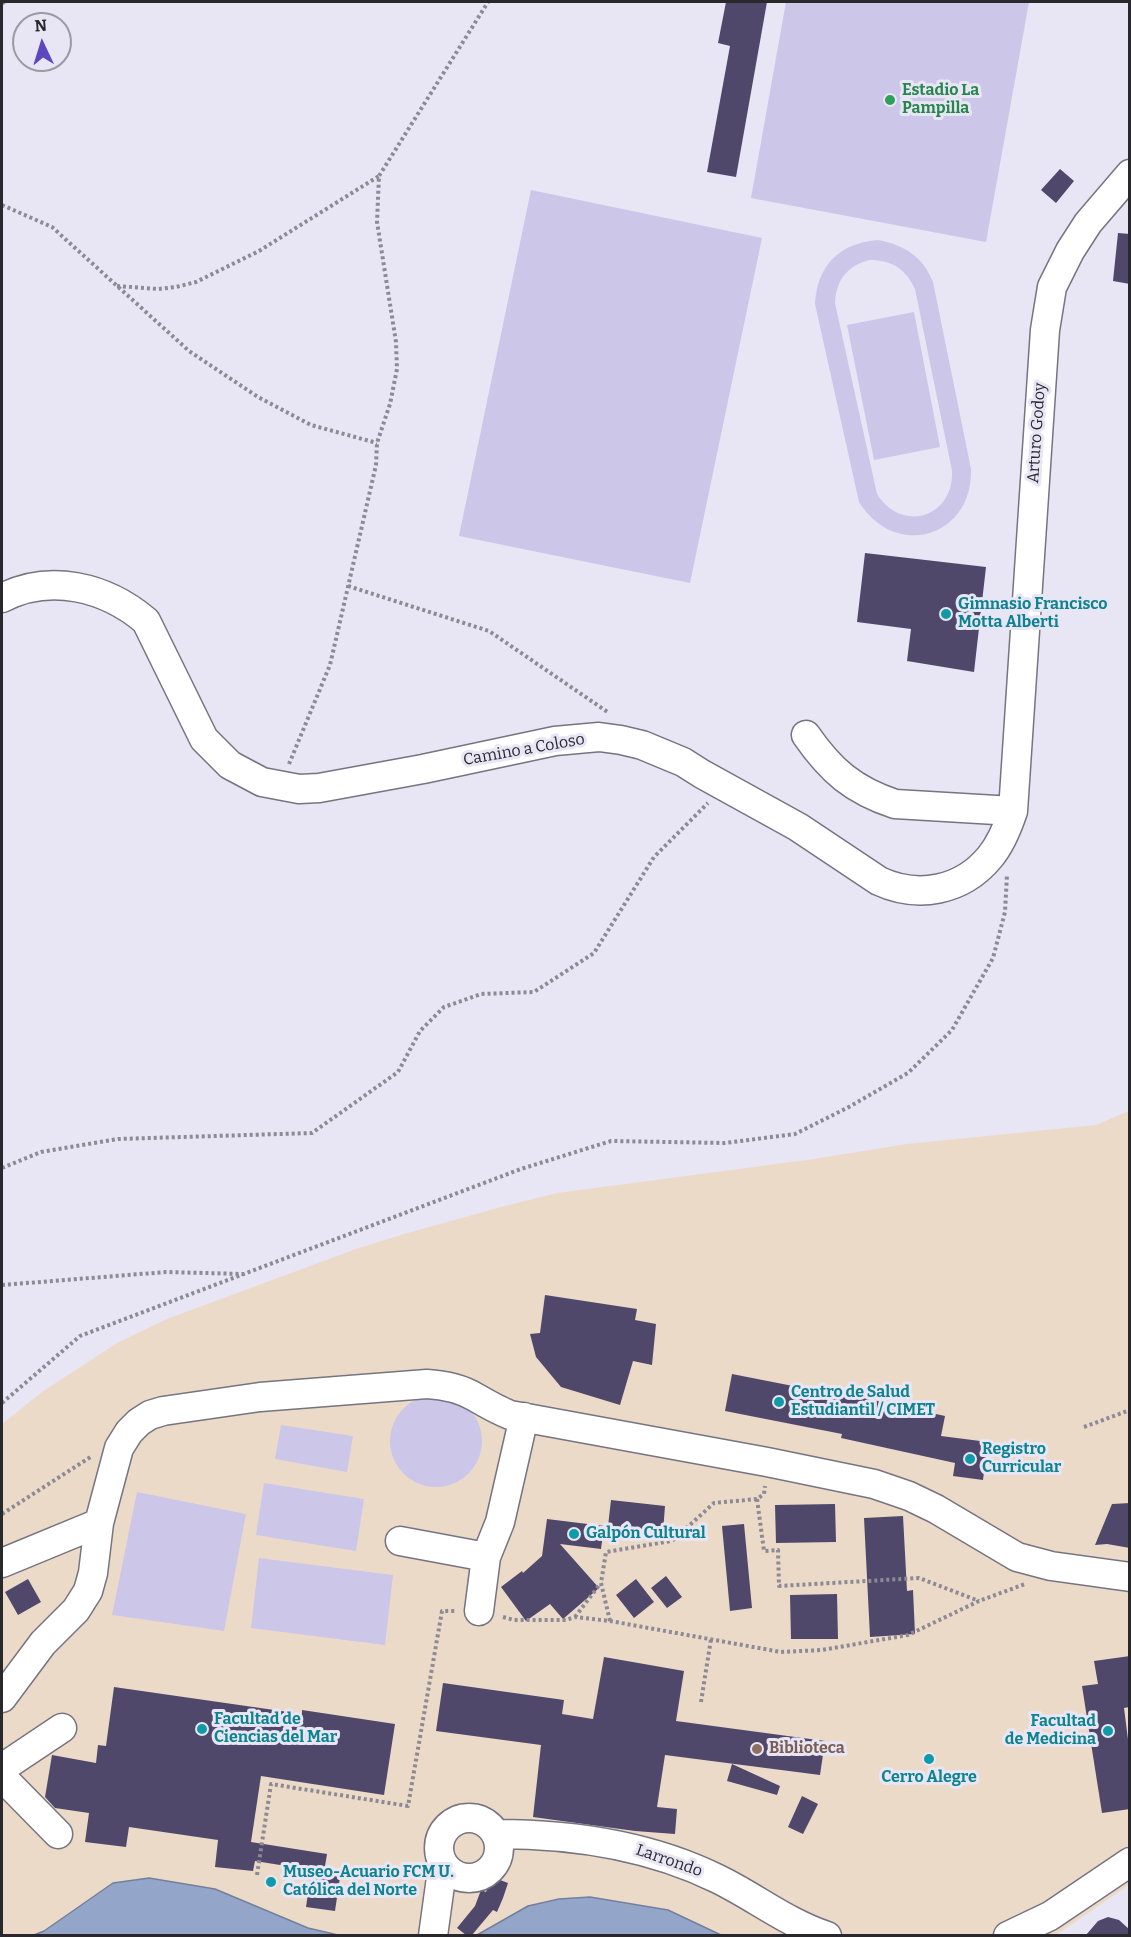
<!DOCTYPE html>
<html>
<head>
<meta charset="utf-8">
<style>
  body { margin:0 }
  #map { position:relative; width:1131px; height:1937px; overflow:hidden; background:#e8e5f4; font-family:Bitter,serif }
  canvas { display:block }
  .frame { position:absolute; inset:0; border:3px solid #29282d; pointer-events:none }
  .north { position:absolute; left:12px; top:12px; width:60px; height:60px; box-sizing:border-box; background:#e8e5f4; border:2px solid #9c99a4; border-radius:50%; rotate:356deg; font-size:16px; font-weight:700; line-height:24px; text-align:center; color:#29282d }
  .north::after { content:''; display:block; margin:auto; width:21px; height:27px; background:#5e46be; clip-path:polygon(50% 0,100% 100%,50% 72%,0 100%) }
</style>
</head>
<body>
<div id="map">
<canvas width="1131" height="1937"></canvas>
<div class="frame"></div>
<div class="north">N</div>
</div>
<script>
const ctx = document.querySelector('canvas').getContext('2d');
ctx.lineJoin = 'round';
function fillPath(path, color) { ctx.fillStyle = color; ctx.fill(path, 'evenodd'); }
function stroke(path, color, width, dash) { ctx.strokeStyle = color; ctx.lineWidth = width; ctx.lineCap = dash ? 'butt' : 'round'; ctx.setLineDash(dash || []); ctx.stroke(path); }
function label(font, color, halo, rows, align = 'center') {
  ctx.font = font + ' Bitter,serif'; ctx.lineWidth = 6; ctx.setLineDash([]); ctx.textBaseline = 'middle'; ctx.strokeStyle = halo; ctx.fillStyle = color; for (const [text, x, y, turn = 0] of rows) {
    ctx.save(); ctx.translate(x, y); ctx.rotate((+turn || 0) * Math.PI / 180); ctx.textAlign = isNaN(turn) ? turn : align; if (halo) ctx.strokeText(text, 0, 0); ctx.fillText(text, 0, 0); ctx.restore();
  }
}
const education = new Path2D(`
  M1129,1111V1885L1056,1935H721L668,1910L590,1897L559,1899L528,1906L477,1935L338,1936L308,1928L268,1913L44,1931L34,1935L2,1936V1424L42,1392L117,1343L167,1319L356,1249L404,1234L505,1206L557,1193L807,1160L907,1144L1096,1125Z`);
const green = new Path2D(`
  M786,2H1029L986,242L751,198Z
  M531,190L762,238L690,583L459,536Z
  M878,240C905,245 923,257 933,282L971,469C973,538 895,560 859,502L815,304C817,265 840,243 878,240ZM870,260C892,260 906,269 915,289L952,471C954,517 902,534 877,494L835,303C836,280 848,265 870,260Z
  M914,312L940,447L874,460L847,325Z
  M390 1441a46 46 0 1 1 92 0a46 46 0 1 1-92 0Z
  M281,1425L353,1436L347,1472L275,1459Z
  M264,1483L364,1499L356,1551L256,1535Z
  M137,1492L246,1514L224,1631L112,1615Z
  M259,1558L393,1575L385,1645L251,1628Z`);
const water = new Path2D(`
  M149,1878L215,1889L308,1928L338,1935H34L44,1931L113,1883Z
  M590,1897L668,1910L721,1935H477L528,1906L559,1899Z`);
const building = new Path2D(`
  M726,2H767L736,177L707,172L730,46L718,43Z
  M1060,169L1074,181L1056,203L1041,190Z
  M1118,233L1130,234V284L1113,281Z
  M865,553L986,567L974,672L907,661L911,629L857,622Z
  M545,1295L637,1309L635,1320L656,1324L652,1365L633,1361L620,1405L561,1387L536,1357L530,1334L540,1333Z
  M732,1374L849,1397L850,1395L945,1416L941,1436L988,1442L983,1480L953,1476L955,1463L841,1438L842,1434L725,1411Z
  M611,1500L665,1506L663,1532L608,1526Z
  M1130,1503V1548L1107,1544L1095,1545L1112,1504Z
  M835,1504L836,1542L776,1543L775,1505Z
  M903,1516L907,1591L913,1590L915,1634L870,1637L864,1518Z
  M547,1519L604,1526L601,1549L560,1544L599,1588L563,1619L550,1604L526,1621L501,1587L522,1571L523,1573L542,1556Z
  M744,1524L752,1608L730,1611L722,1526Z
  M666,1576L682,1597L667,1608L651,1588Z
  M28,1579L41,1602L18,1615L5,1592Z
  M636,1579L654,1602L634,1618L616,1595Z
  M837,1594L838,1639H791L790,1595Z
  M1130,1656V1707L1124,1708L1130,1755V1809L1102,1813L1082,1686L1098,1684L1094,1661Z
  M604,1657L684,1671L676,1721L825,1741L820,1775L665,1755L657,1807L677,1809L675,1834L635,1831L533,1817L541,1745L436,1731L443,1683L564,1700L562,1714L593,1719Z
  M114,1687L302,1714V1710L395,1724L384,1795L261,1776L251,1842L327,1854L324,1872L255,1861L253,1871L215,1867L218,1840L129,1827L126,1847L85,1842L89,1813L55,1808L45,1797L52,1755L96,1763L98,1745L106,1746Z
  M732,1764L780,1786L777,1795L727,1781Z
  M802,1796L818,1804L803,1834L788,1827Z
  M311,1873L340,1877L335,1911L306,1907Z
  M492,1877L508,1883L503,1898L497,1912L493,1910L472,1935H466L457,1928L475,1906L481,1890L486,1892Z
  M1108,1917L1119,1920L1130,1930V1935H1086L1098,1921Z`);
const path = new Path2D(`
  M2,3L5,2
  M2,205L52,227L189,351L258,397L311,425L377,443
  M117,286L158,289L176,287L196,282L259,251L379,176
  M348,586L489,631L609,713
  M289,764L330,665L376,465L377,443L390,404L397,369L396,342L377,222L379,176L488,2
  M2,1168L41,1152L118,1139L312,1133L398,1072L420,1031L444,1007L481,994L534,992L594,953L654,857L708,803
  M2,1285L166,1272L243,1274
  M2,1403L80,1336L521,1169L611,1141L725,1143L795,1134L847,1108L908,1073L952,1030L993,958L1005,912L1007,875
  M1084,1427L1130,1410
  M757,1499L764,1551L778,1550L779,1586L919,1578L979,1601
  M2,1514L92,1456
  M503,1617L514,1620H566L575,1617L610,1621L781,1652L822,1650L908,1635L979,1601L1025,1584
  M575,1617L600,1584
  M610,1621L601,1583L606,1552L672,1541L714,1503L757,1499L764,1494L765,1486
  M701,1702L711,1639
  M257,1875L271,1784L408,1806L442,1611H457`);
const minor = new Path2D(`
  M2,598C50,573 106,587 146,621L204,739L230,765L262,782L299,789L319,788L423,769L555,741L599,737L621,740L642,745L683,762L702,774L798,827L879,881C918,899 962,891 990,857C1000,845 1008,826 1013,811L1045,330L1052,287L1070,251L1088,223L1130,174
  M806,735C831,771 853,790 895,804L1013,811
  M400,1541L486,1557L500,1522L524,1417
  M2,1563L99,1523
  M479,1611L486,1557
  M2,1698L43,1643L76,1610L88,1591L93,1573L99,1523L119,1448L129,1432L139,1422L150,1415L163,1411L260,1397L427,1384C444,1385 460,1388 475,1397C487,1404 497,1410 510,1415L767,1462L874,1484L909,1496L936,1509L1017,1557L1051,1566L1130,1577
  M2,1768L62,1728
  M2,1777L58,1834
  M439 1848a30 30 0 1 1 60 0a30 30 0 1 1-60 0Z
  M497,1834C572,1834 649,1845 718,1879C755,1897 787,1923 827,1936
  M433,1936L443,1863
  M1008,1936L1050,1916L1130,1862`);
const markers = [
  [890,100,6,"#2e9e5b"],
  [946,614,6,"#0f9aa8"],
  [779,1402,6,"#0f9aa8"],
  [970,1459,6,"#0f9aa8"],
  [574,1534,6,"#0f9aa8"],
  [202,1729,6,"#0f9aa8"],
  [1108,1731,6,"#0f9aa8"],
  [757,1749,6,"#8d6e63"],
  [929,1759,6,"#0f9aa8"],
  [271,1882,6,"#0f9aa8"]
];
const leisureNames = [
  ["Estadio La",902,91],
  ["Pampilla",902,109]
];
const streetNames = [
  ["Arturo Godoy",1037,433,-86],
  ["Camino a Coloso",524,750,-10],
  ["Larrondo",669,1861,19]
];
const cultureNames = [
  ["Gimnasio Francisco",958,605],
  ["Motta Alberti",958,623],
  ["Centro de Salud",791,1393],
  ["Estudiantil / CIMET",791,1411],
  ["Registro",982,1450],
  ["Curricular",982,1468],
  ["Galpón Cultural",586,1534],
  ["Facultad de",214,1720],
  ["Ciencias del Mar",214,1738],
  ["Facultad",1096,1722,"right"],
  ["de Medicina",1096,1740,"right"],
  ["Cerro Alegre",929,1778,"center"],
  ["Museo-Acuario FCM U.",283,1873],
  ["Católica del Norte",283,1891]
];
const educationNames = [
  ["Biblioteca",769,1749]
];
fillPath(education, '#ecdac9');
fillPath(green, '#ccc6e9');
fillPath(water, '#93a6ca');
stroke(water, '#73809b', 1.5);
fillPath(building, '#4f486b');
stroke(minor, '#767481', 31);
stroke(path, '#8c8a94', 4, [3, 3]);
stroke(minor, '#fff', 28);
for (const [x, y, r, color] of markers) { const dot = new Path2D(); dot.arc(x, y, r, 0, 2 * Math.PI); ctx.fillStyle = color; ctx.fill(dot); stroke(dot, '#e8e5f4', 2); }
label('bold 16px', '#27864d', '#e8e5f4', leisureNames, 'left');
label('16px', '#29282d', '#e8e5f4', streetNames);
label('bold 16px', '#0d838f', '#e8e5f4', cultureNames, 'left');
label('bold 16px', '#785e54', '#e8e5f4', educationNames, 'left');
</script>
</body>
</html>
